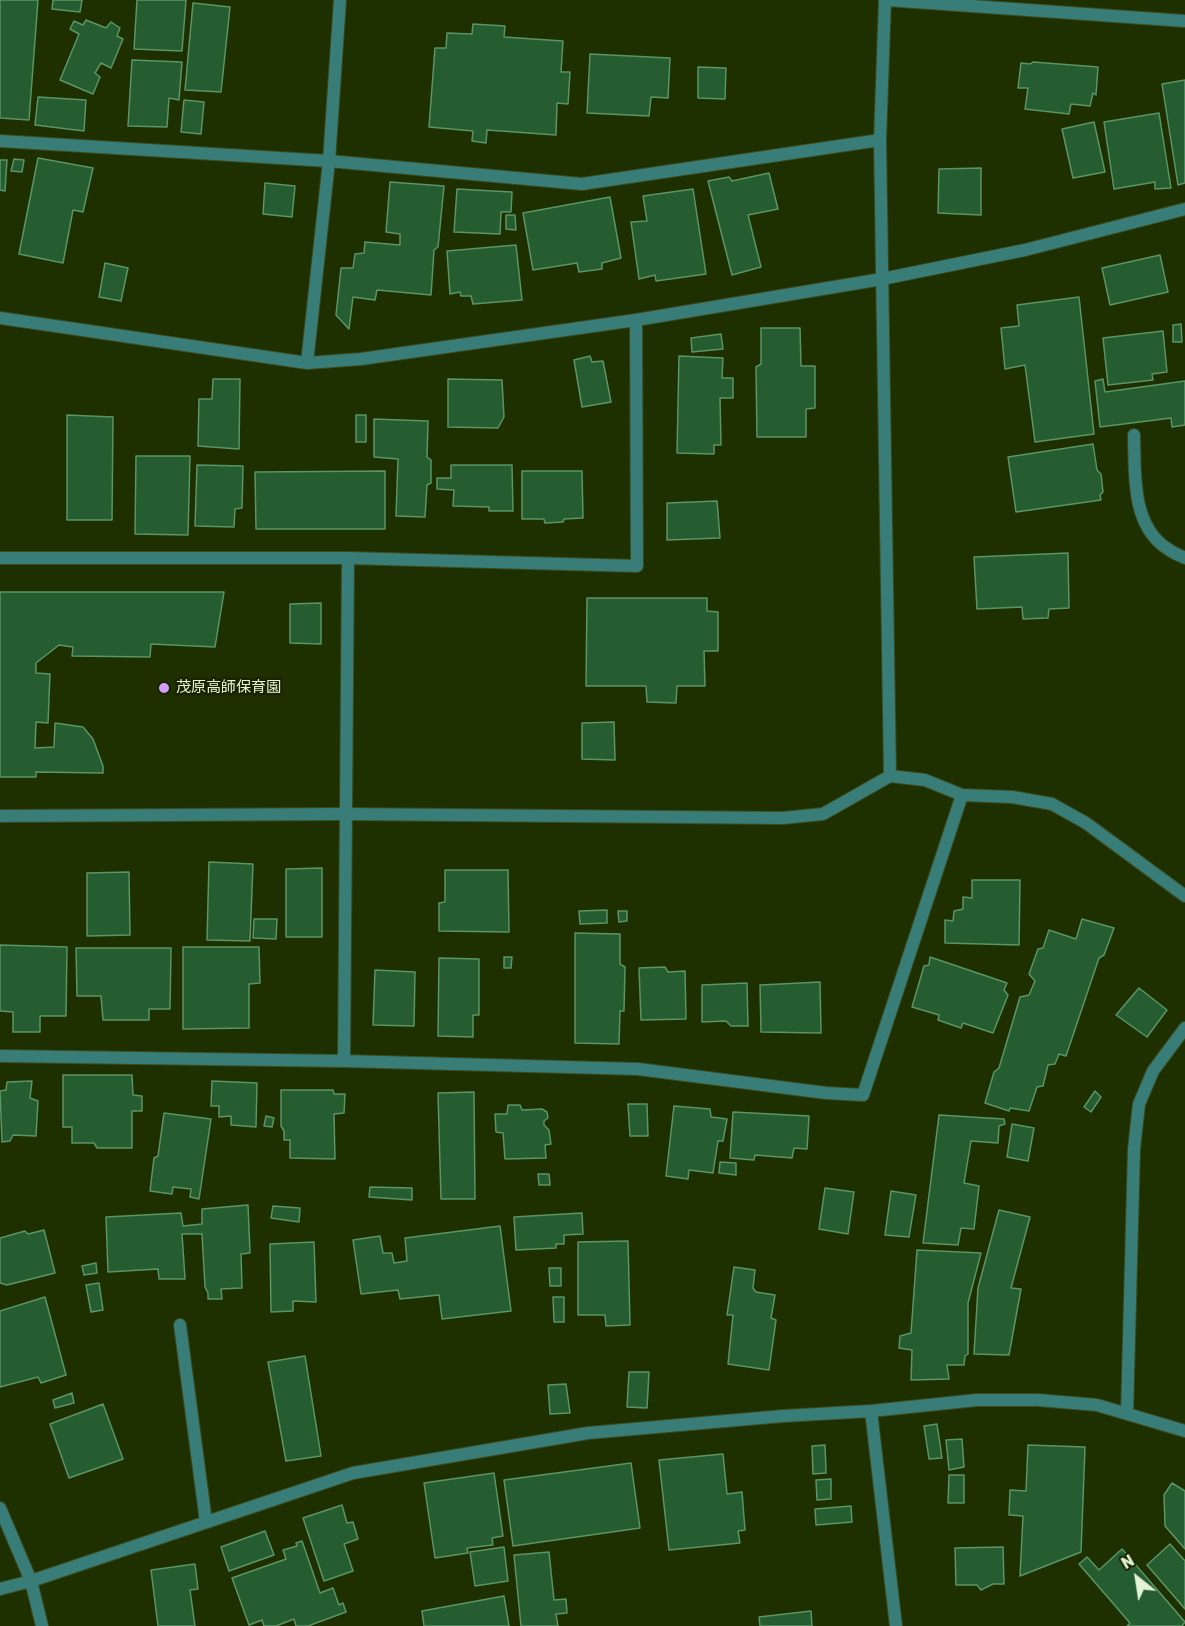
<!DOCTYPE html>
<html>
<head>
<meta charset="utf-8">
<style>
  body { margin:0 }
  #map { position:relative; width:1185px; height:1626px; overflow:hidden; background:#1f3000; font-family:Rubik,sans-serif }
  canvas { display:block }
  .north { position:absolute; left:1107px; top:1548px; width:60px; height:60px; -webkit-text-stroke:4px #182505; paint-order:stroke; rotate:330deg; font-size:16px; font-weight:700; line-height:24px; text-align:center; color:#e4f4d3 }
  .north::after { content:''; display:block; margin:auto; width:21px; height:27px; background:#e4f4d3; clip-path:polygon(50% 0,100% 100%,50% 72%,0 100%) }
</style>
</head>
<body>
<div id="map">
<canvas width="1185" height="1626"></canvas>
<div class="north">N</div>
</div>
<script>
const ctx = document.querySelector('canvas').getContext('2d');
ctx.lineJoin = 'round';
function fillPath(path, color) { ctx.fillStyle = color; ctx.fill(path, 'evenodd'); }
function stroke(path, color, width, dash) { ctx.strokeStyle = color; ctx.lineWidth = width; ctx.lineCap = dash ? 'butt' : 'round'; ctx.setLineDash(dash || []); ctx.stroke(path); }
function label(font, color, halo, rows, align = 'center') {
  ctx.font = font + ' Rubik,"Noto Sans JP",sans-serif'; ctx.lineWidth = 5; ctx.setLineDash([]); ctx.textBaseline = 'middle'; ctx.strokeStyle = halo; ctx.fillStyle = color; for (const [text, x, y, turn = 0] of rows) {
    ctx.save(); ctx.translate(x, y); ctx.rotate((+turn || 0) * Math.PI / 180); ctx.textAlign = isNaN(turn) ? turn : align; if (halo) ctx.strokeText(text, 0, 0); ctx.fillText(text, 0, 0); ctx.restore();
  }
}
const building = new Path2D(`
  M0,0H38L29,120L0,118Z
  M53,0H82L80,12L52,9Z
  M137,0H186L182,51L134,49Z
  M193,3L230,7L221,92L185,90Z
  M86,20L106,28L111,22L120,28L117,36L123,39L111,68L101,63L95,73L100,77L93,94L60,80L79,34L70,29L74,21L83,25Z
  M473,24L505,26L504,37L563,41L561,72H570L568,104L557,103L556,135L487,130L486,143L472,141L473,131L429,127L435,48H446L447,33L472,34Z
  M590,54L670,58L668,98L651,97L649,116L587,113Z
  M132,60L182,62L179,100L169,98L167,127L128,126Z
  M1033,62L1098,67L1096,95L1093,93L1090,106L1071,104L1069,114L1025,109L1028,88H1018L1021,63L1030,64Z
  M698,67L726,68L725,99L698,98Z
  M1185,80V183L1178,185L1162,84Z
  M38,97L86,100L84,131L35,125Z
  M184,100L204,102L201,134L181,132Z
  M1159,113L1171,188L1155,189V182L1114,189L1104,122Z
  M1094,122L1105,172L1073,178L1062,129Z
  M38,158L93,168L83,212L73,210L63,263L19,254Z
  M14,159L24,160L22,172L11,171Z
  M0,160H7L5,191L0,190Z
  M981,168V215L938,213L939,169Z
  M769,173L778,209L748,215L761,267L732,275L708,181L729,177L732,181Z
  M390,182L444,186L438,247L434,250L431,295L377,290L375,300L353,297L349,329L336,315L341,268H353L355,254L364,253L365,242L400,245V234L386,232Z
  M265,183L295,186L292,217L263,214Z
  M457,189L512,192L511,212H501L500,234L454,232Z
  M693,189L706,274L656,281L655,275L639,279L631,222L647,221L643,196Z
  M610,197L621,258L602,263V269L579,272L577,263L533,270L523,213Z
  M506,215H515L516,230L506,229Z
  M516,245L522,300L473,304L471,296H461L460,292L450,294L447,251Z
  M1160,255L1168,292L1110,305L1102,268Z
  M105,263L128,268L121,301L99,297Z
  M1079,297L1094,434L1035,442L1025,365L1005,369L1001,328L1019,326L1017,305Z
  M1181,324L1182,342H1173V325Z
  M761,328H800L801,366H815V408L806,409V437H757L756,367L761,364Z
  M1163,331L1167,372L1152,374L1153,380L1108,385L1103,338Z
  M721,334L723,349L692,352L691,338Z
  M590,356L592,362L603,361L611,402L582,407L574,360Z
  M679,356L723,358L722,378H733V398H720L721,445H714V454L677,453Z
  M213,379H240L239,449L198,446L199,399H212Z
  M448,379L502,380L504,417L498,428L448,427Z
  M1103,379L1105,392L1185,381V425L1172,427L1171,418L1100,427L1095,381Z
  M67,415L113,417L112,520H67Z
  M356,415H366V442H356Z
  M374,419L428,421L427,457L431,460V483L427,485L425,517L396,516L398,459L374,457Z
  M1093,444L1097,470L1101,474L1103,492L1100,495L1101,500L1016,512L1008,457Z
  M136,456H190L188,535L135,534Z
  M197,465L243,466L242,508L235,509L234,527L195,526Z
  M451,465H512L513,511H489V507L453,506L454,490L437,489V478H451Z
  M385,471V529H256L255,472Z
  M522,471H582L583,518L564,519L563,522L545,523L544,519H522Z
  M717,501L720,538L667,540V503Z
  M1068,553L1069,608L1049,609L1048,618L1023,619L1022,607L977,609L974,557Z
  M0,592H224L215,647L151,644L150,657L72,656L73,647L59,645L36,663V673L50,674L48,723L36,722L35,748L54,747L55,723L83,727L93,739L103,766V773L36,772V777H0Z
  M587,598H707V611L718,612V651H704L705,686H677L676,703L647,702L646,686H586Z
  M321,603V644L290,643V604Z
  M614,722L615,760L582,759V723Z
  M209,862L253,864L250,941L207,940Z
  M322,868V937H286V869Z
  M445,870H508L509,932L439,931V903L445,902Z
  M129,872L130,935L87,936V873Z
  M972,880H1020L1019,945L945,943V920L953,921L954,911L963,909V897L972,898Z
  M607,910V923L580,924L579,911Z
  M618,911H627V921L619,922Z
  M254,919H277L276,939L253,938Z
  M1082,919L1114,928L1104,955L1099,958L1066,1056L1059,1054L1055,1064L1048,1065L1043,1086L1037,1087L1029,1111L1010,1108L1009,1111L985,1103L994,1072L999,1068L1020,997L1029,995L1035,981L1029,974L1038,949L1043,948L1049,930L1076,939Z
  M575,933L620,934V964L625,967L624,1011H620L619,1044L575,1043Z
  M0,945L67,947L66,1016H40V1032H13V1012L0,1011Z
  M183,947H259L260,983L249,984V1028L183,1029Z
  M76,948H171L170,1009H149V1020H103L101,996H77Z
  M504,957H512L511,968H504Z
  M930,957L1007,983L1004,990L1008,995L993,1033L963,1023L961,1028L938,1020L939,1015L912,1007L924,966L929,965Z
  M439,958L479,959V1015H473V1037L438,1036Z
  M665,967L668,972L685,971L686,1019L641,1020L639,968Z
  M375,970L415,972L414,1026L373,1025Z
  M820,982L821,1033L761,1032L760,985Z
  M747,983L748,1026H731L726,1021L702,1022V985Z
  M1139,988L1167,1010L1147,1037L1116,1015Z
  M63,1075H132L133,1095L142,1096V1111H132V1148H97L94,1143H72V1127H63Z
  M32,1081L30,1098L38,1101L36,1136L13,1135L10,1141L2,1142L0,1091L6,1090L7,1082Z
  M212,1081L257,1083L256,1127L231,1125V1116L219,1117V1106H211Z
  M281,1090H333L334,1094H345L344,1113L334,1114L335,1159L290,1158V1140H284V1131L281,1126Z
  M1095,1091L1101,1097L1091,1112L1084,1107Z
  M474,1092L475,1199H441L438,1093Z
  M628,1104H647L648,1136H630Z
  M508,1105H520L522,1110L542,1109L547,1112L548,1118L544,1121V1125L549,1130L551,1144L545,1145L546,1158L505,1159L503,1133L496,1132L495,1114H507Z
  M674,1106L710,1109L711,1117L727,1119L723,1141H718L713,1173L689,1170L688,1179L666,1176Z
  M733,1112L809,1116L807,1149L794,1148L792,1158L755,1155L754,1160L730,1158Z
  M164,1113L211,1119L199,1199L190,1197L191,1189L173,1187L172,1194L150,1191L154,1158L158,1156Z
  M939,1115L1004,1119L1005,1124L999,1126L998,1143L971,1141L964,1183L979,1186L974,1229L961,1228L958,1245L923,1243Z
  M266,1116L274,1118L272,1127L264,1126Z
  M1012,1124L1034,1128L1028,1161L1007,1157Z
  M720,1162L736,1163V1175L719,1173Z
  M538,1174H549L550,1185H539Z
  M370,1187L412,1188V1200L369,1197Z
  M825,1188L854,1192L848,1234L819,1229Z
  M891,1191L916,1195L909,1237L885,1235Z
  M248,1205L250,1253L241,1254L242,1288L221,1289L222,1299H208V1293L205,1287L202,1234H182L185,1279H159L158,1269L108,1272L106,1217L181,1213L183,1226L202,1224V1209Z
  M273,1206L300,1208L299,1222L271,1218Z
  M999,1210L1030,1217L1011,1288L1021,1289L1009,1355L974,1354L978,1288Z
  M582,1213L583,1234L564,1235V1244H556V1248L516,1250L514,1217Z
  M500,1226L511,1311L442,1319L439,1295L400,1299L398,1290L361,1294L353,1240L380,1236L383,1253H392L394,1263L407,1261L405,1238Z
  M44,1230L55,1273L7,1285L0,1283V1238L25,1231L28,1234Z
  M628,1241L630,1325L606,1326L605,1315H578V1242Z
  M314,1242L316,1302L293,1301V1311L271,1312L270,1244Z
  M917,1250L981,1253L968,1303V1354L965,1356L964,1365H947L949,1379L911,1380L912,1350L899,1348L900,1336L911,1333Z
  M96,1263L97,1273L84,1275L82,1266Z
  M734,1267L755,1270L753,1288L756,1292L775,1295L771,1318L776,1320L769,1370L728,1364L733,1315H727Z
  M549,1268H561V1286H550Z
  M99,1283L103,1310L91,1312L86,1285Z
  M45,1297L66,1375L41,1383L38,1377L0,1387V1311Z
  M553,1297H564V1322H554Z
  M305,1356L321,1456L286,1461L268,1362Z
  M629,1372H649L647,1408L627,1407Z
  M566,1384L570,1413L550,1414L548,1385Z
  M72,1393L74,1403L55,1408L53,1400Z
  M103,1404L123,1459L69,1478L50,1424Z
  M937,1424L942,1458L929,1459L924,1426Z
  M962,1439L964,1467L949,1470L946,1440Z
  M825,1445L826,1473L813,1474L812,1446Z
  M1028,1445L1085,1447L1081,1552L1020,1576L1023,1516L1009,1515L1010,1490L1026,1491Z
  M723,1454L727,1494L742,1492L745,1530L738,1531L740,1543L669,1550L659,1460Z
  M631,1463L640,1528L513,1546L504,1480Z
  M494,1473L503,1536L492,1538L493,1545L467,1548L468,1553L435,1558L424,1483Z
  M949,1475H964V1503H948Z
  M831,1479V1499L817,1500L816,1480Z
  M1172,1483L1185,1491V1549L1165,1526L1164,1495Z
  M342,1505L347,1523L353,1522L358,1539L344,1544L353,1571L324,1581L303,1518Z
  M851,1506L852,1522L816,1525L815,1509Z
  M265,1531L274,1555L229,1571L221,1547Z
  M302,1541L320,1593L333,1588L339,1605L343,1603L346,1612L308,1626H296L294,1619L276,1626H264L262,1620L249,1625L232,1578L286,1559L283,1550L297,1546L296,1543Z
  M1170,1544L1185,1561V1609L1147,1565Z
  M504,1547L508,1581L475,1586L470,1552Z
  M1003,1547L1004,1584H993L981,1590L977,1585H956L955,1548Z
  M1122,1549L1185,1622L1182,1626H1127L1130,1623L1079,1564L1087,1557L1099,1570Z
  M549,1552L554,1600L566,1599L567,1613L556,1614L558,1626H521L514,1555Z
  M195,1564L198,1589L190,1590L195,1626H158L151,1570Z
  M504,1596L509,1626H424L422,1611Z
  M811,1611L812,1626H760L759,1617Z`);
const service = new Path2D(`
  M0,141L329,161L582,184L880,140
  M180,1325L206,1522`);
const minor = new Path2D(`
  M0,318L307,363L361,359L636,320L882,279L1025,250L1185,209
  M307,363L329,161L340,0
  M1134,435C1135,473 1131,526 1168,549C1173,553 1179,555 1185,558
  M0,558H348L637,566L636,320
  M890,776L925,780L962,795L1012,797L1052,804L1086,823L1185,896
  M0,1056L344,1061L638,1069L826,1093L863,1095L962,795
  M344,1061L348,558
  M871,1411L896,1626
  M1127,1414L1134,1149L1139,1104L1153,1071L1185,1028
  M0,1508L31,1581L42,1626
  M0,1589L31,1581L353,1473L588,1433L783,1416L871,1411L977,1400H1038L1097,1405L1185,1431`);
const tertiary = new Path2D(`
  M886,0L1185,21
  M0,816L345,814L783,818L823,814L890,776L880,140L885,0`);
const markers = [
  [164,688,6,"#d29dfd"]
];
const poiNames = [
  ["茂原高師保育園",176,688]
];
fillPath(building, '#255d31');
stroke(building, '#5b9465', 1.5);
stroke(service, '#3b4b1e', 14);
stroke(minor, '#3b4b1e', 14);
stroke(tertiary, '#3b4b1e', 14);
stroke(service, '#387d78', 12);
stroke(minor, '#387d78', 12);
stroke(tertiary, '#387d78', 12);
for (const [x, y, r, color] of markers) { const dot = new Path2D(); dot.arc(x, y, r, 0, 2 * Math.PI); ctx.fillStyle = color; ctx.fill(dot); stroke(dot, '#182505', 2); }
label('15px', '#e4f4d3', '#182505', poiNames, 'left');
</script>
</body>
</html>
